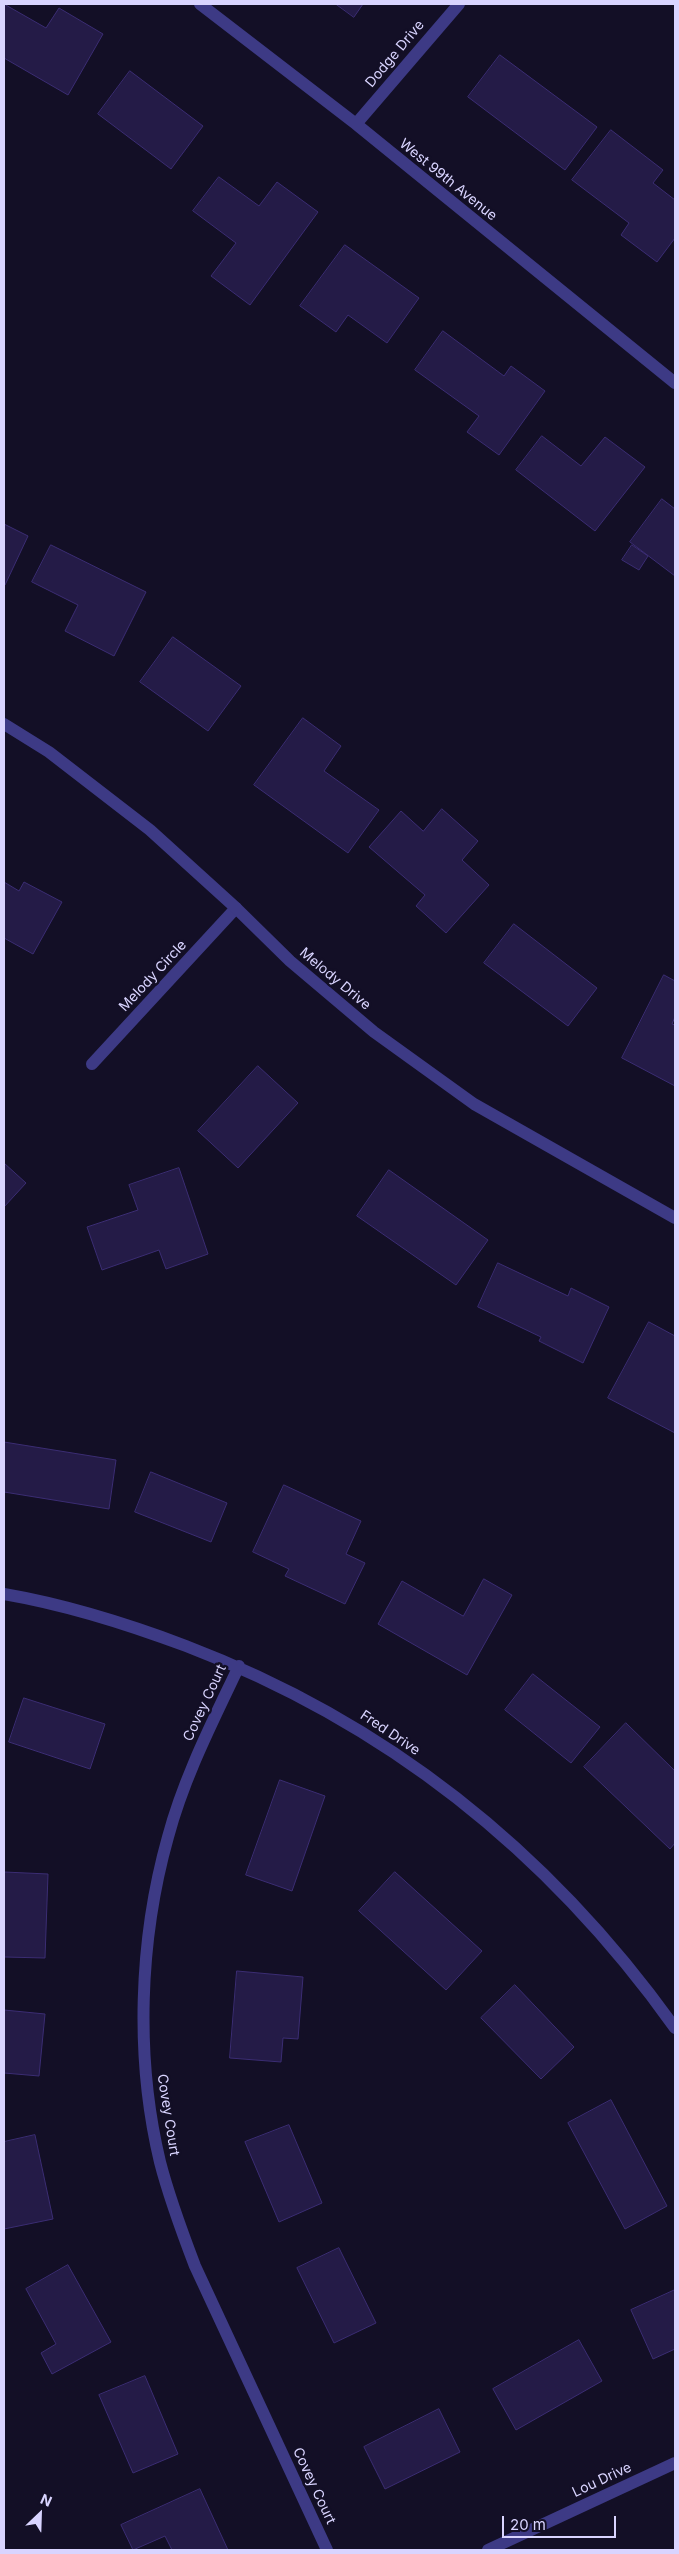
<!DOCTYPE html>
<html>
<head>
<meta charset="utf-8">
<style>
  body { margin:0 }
  #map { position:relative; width:679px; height:2554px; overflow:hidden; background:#130f26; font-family:Inter,sans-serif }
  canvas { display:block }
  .frame { position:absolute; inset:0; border:5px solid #d9d4ff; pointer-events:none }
  .north { position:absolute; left:15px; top:2489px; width:50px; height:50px; -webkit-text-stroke:4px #130f26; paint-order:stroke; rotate:24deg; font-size:14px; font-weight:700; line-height:20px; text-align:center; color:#d9d4ff }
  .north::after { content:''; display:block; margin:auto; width:18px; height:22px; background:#d9d4ff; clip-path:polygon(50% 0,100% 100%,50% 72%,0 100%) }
  .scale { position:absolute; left:502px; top:2516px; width:114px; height:22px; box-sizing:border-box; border:2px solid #d9d4ff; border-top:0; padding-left:6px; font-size:15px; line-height:18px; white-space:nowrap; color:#d9d4ff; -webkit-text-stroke:4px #130f26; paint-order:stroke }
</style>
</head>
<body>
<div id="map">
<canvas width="679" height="2554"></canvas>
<div class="frame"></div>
<div class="north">N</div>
<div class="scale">20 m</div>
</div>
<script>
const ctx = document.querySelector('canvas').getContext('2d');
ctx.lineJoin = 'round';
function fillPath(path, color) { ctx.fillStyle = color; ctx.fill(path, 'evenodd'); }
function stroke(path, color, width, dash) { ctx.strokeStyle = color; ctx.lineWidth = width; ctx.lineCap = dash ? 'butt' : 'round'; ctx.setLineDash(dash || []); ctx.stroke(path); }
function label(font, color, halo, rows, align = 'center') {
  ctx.font = font + ' Inter,sans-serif'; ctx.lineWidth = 5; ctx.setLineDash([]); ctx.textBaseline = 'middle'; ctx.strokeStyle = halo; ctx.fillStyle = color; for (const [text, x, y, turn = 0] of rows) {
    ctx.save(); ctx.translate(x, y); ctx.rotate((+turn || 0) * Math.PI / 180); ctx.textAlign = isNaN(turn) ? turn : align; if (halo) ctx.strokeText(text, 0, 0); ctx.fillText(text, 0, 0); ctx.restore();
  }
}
const building = new Path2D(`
  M4,4L46,28L59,8L103,34L68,95L4,58Z
  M336,4H363L354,17Z
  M500,55L597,127L565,170L468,97Z
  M130,71L203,126L171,169L98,114Z
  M611,130L663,170L653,183L675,200V238L657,262L621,235L629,223L572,180Z
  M219,177L259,206L277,182L318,212L250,305L211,276L236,243L193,211Z
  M345,245L419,298L387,343L348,315L336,332L300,306Z
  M443,331L504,376L511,366L545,391L499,455L467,432L479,416L415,370Z
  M542,436L581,466L605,437L645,467L595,531L516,470Z
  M662,499L675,509V576L630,542Z
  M4,524L28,536L5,585H4Z
  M51,545L146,592L114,656L65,631L78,605L32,582Z
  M632,545L648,556L639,570L622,560Z
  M173,637L241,686L208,731L140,682Z
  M303,718L341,746L324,771L379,810L348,853L254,785Z
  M442,809L478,841L462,860L489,885L446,933L416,906L425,895L369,847L401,811L423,831Z
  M4,882L19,891L24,882L62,902L33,954L4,938Z
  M514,924L597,988L568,1026L484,963Z
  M664,975L675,981V1017L672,1024L675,1025V1086L622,1058Z
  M258,1066L298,1103L238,1168L198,1131Z
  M4,1163L26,1183L4,1207Z
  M179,1168L208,1254L166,1269L159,1250L102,1270L87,1227L138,1210L129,1185Z
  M389,1170L488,1240L456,1285L357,1216Z
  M498,1263L568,1296L571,1288L609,1307L583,1363L539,1341L541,1337L478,1307Z
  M649,1322L675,1336V1433L608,1398Z
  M4,1442L116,1460L109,1509L4,1492Z
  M151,1472L227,1503L211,1542L135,1512Z
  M284,1485L361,1521L346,1554L365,1563L345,1604L285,1576L289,1569L253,1552Z
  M484,1579L512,1595L467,1675L378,1624L402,1581L463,1616Z
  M533,1674L600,1727L571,1763L505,1710Z
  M24,1698L105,1724L90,1769L9,1742Z
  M626,1723L675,1771V1843L670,1849L584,1767Z
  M280,1780L325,1796L292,1891L246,1875Z
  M4,1872L48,1874L45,1958L4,1957Z
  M395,1872L482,1951L446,1990L359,1911Z
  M237,1971L303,1977L298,2039L283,2038L281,2062L230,2058Z
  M515,1985L574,2047L541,2079L481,2018Z
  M4,2010L45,2014L39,2076L4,2073Z
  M611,2100L667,2206L625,2229L568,2123Z
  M289,2125L322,2203L279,2222L245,2142Z
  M35,2135L53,2219L4,2229V2142Z
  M339,2248L376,2323L334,2343L297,2268Z
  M68,2265L111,2342L52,2374L41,2353L56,2344L26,2289Z
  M675,2290V2349L653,2359L631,2310Z
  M579,2340L602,2381L516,2430L493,2389Z
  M145,2376L178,2454L133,2473L99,2395Z
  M439,2409L460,2452L385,2489L364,2447Z
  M200,2489L228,2550H172L165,2536L133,2550L121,2525Z`);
const minor = new Path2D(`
  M200,4L356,124L675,383
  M356,124L459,4
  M92,1064L236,908
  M4,1594C68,1605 125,1623 186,1646C388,1723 550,1853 675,2028
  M239,1666C213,1721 184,1777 168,1837C139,1940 135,2058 160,2162C169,2197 182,2232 195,2266L327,2550
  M488,2550L675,2463`);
const tertiary = new Path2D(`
  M4,724L49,752L150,830L236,908L290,961L374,1032L474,1104L675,1218`);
const streetNames = [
  ["Dodge Drive",395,54,-50],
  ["West 99th Avenue",448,180,39],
  ["Melody Circle",153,976,-47],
  ["Melody Drive",335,979,40],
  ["Covey Court",205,1703,-65],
  ["Fred Drive",390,1733,34],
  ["Covey Court",168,2115,81],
  ["Lou Drive",602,2480,-25],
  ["Covey Court",314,2486,65]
];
fillPath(building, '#241b47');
stroke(building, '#3b2d73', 1);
stroke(minor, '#3d3a85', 12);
stroke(tertiary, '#3d3a85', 12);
label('14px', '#d9d4ff', '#130f26', streetNames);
</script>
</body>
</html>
